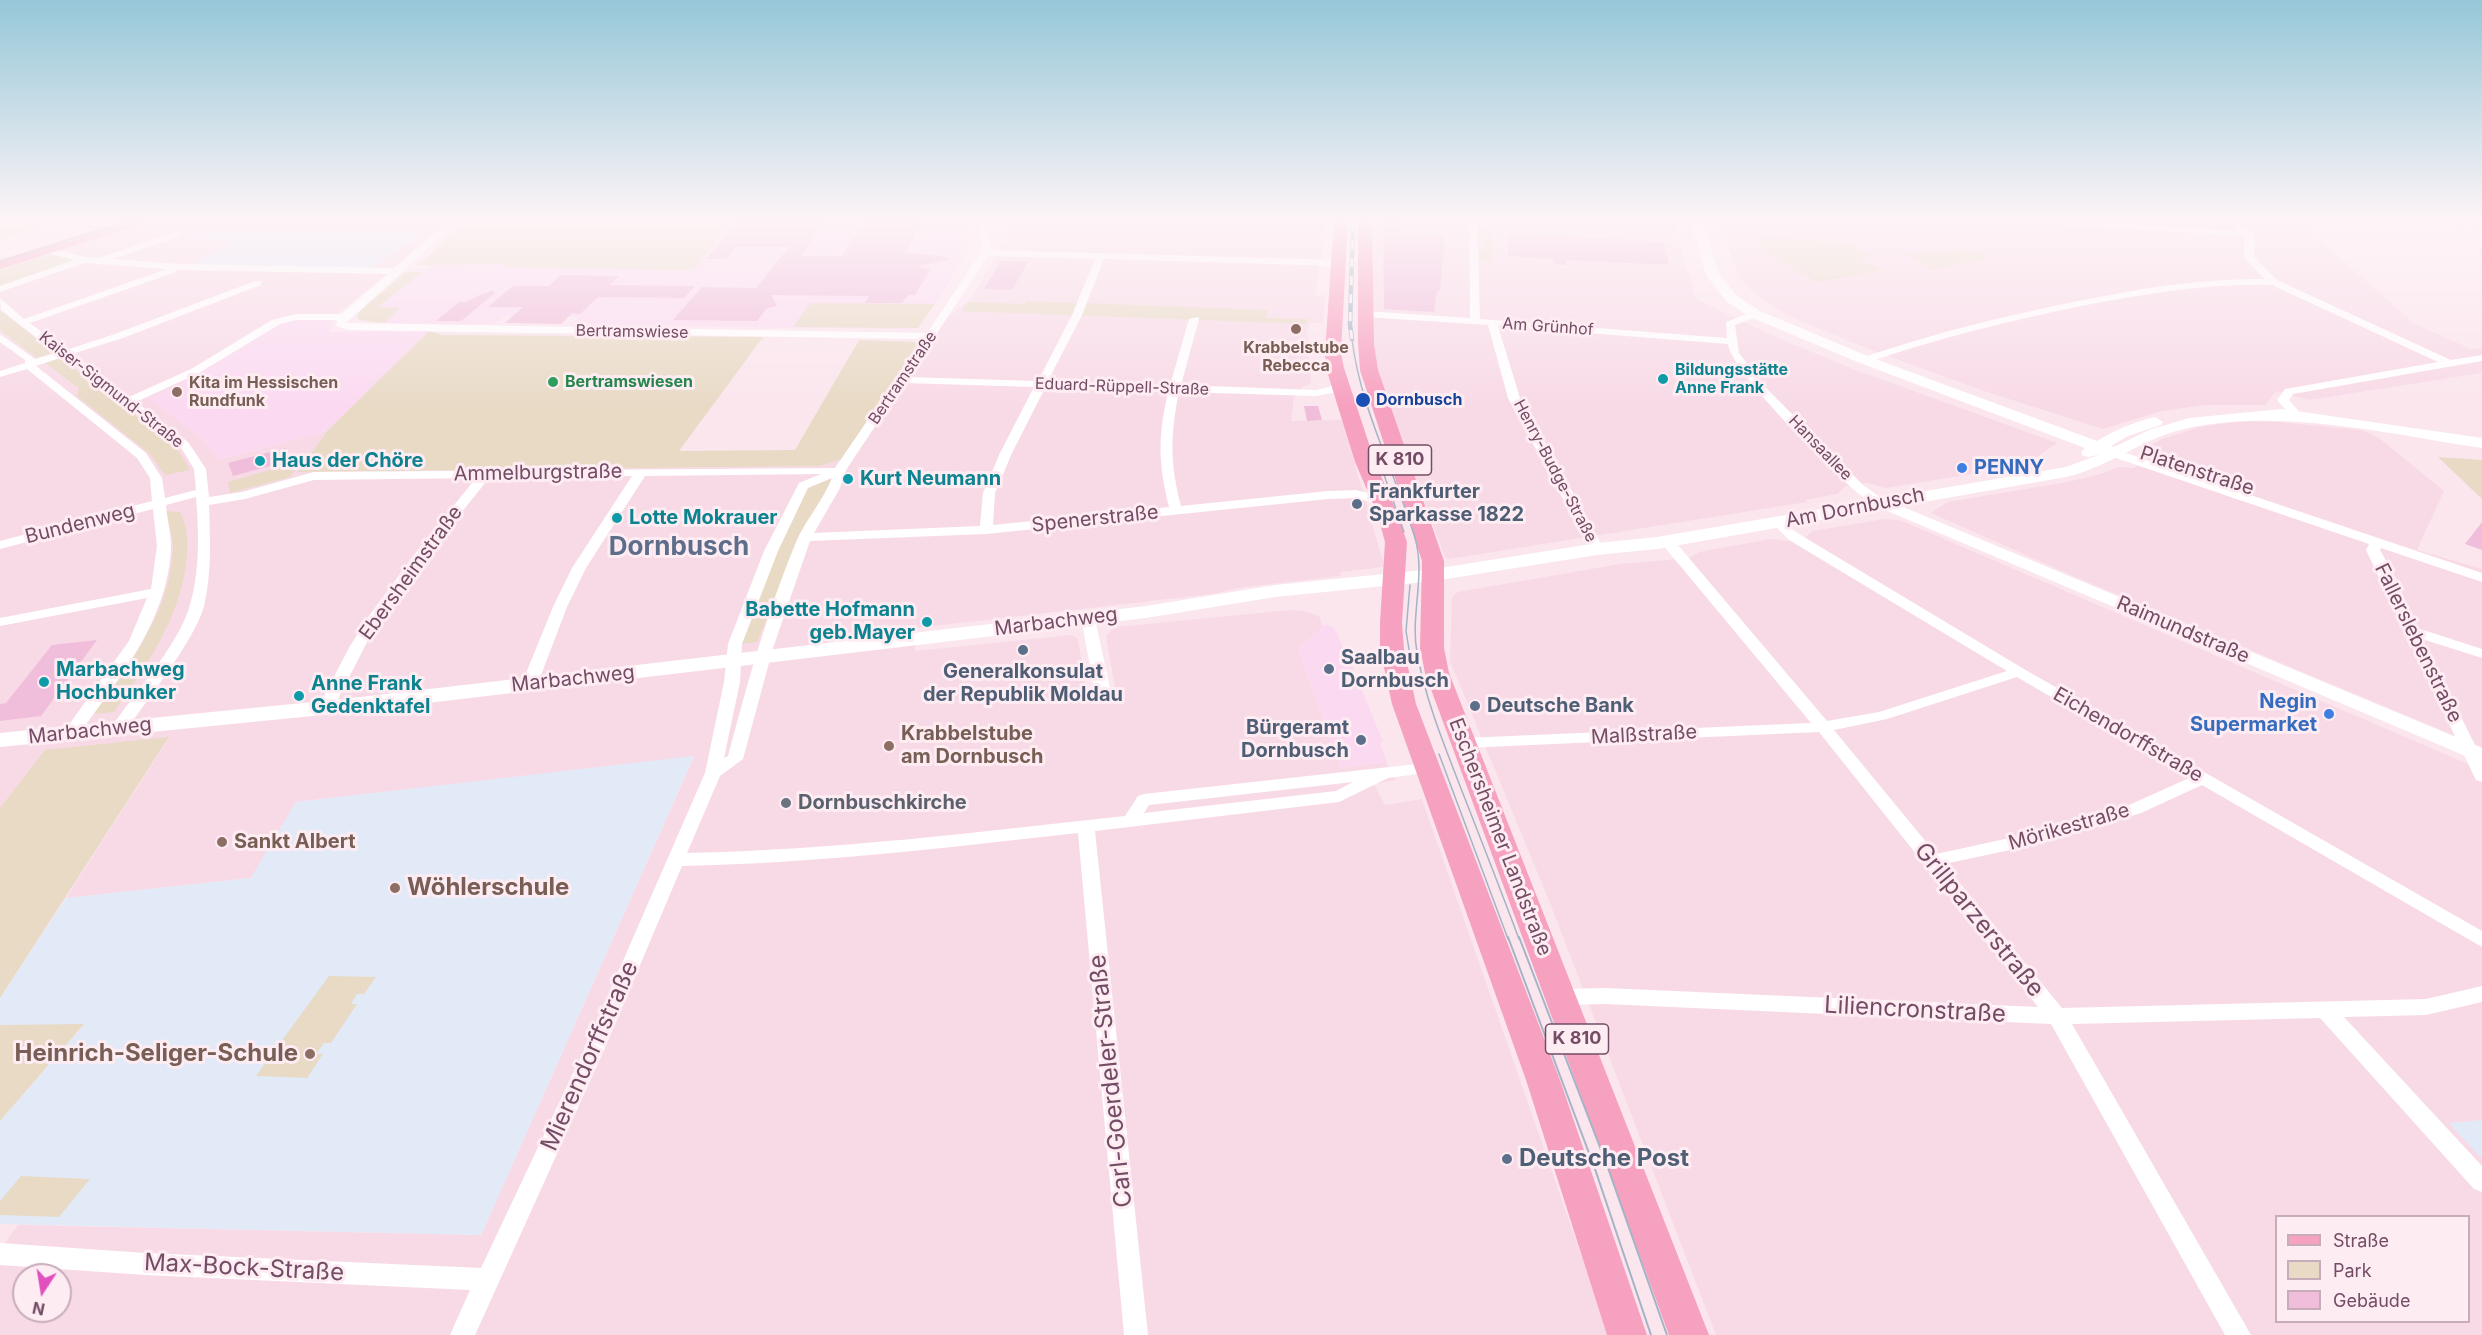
<!DOCTYPE html>
<html>
<head>
<meta charset="utf-8">
<style>
  body { margin:0 }
  #map { position:relative; width:2482px; height:1335px; overflow:hidden; background:#fbe6ee; font-family:Inter,sans-serif }
  canvas { display:block }
  .legend { position:absolute; left:2275px; top:1215px; width:195px; height:108px; box-sizing:border-box; background:#feecf3; border:2px solid #c7acba; margin:0; padding:8px 10px; list-style:none; font-size:18px; color:#744c65 }
  .legend li { display:flex; align-items:center; gap:12px; height:30px }
  .legend b { width:30px; border:2px solid #c7acba }
  .north { position:absolute; left:12px; top:1263px; width:60px; height:60px; box-sizing:border-box; background:#feecf3; border:2px solid #c7acba; border-radius:50%; rotate:192deg; font-size:16px; font-weight:700; line-height:24px; text-align:center; color:#744c65 }
  .north::after { content:''; display:block; margin:auto; width:21px; height:27px; background:#e050be; clip-path:polygon(50% 0,100% 100%,50% 72%,0 100%) }
</style>
</head>
<body>
<div id="map">
<canvas width="2482" height="1335"></canvas>
<ul class="legend">
<li><b style="height:8px;background:#f7a1c0"></b>Straße</li>
<li><b style="height:16px;background:#e8dac5"></b>Park</li>
<li><b style="height:16px;background:#f0bedb"></b>Gebäude</li>
</ul>
<div class="north">N</div>
</div>
<script>
const ctx = document.querySelector('canvas').getContext('2d');
ctx.lineJoin = 'round';
function fillPath(path, color) { ctx.fillStyle = color; ctx.fill(path, 'evenodd'); }
function stroke(path, color, width, dash) { ctx.strokeStyle = color; ctx.lineWidth = width; ctx.lineCap = dash ? 'butt' : 'round'; ctx.setLineDash(dash || []); ctx.stroke(path); }
function label(font, color, halo, rows, align = 'center') {
  ctx.font = font + ' Inter,sans-serif'; ctx.lineWidth = 6; ctx.setLineDash([]); ctx.textBaseline = 'middle'; ctx.strokeStyle = halo; ctx.fillStyle = color; for (const [text, x, y, turn = 0] of rows) {
    ctx.save(); ctx.translate(x, y); ctx.rotate((+turn || 0) * Math.PI / 180); ctx.textAlign = isNaN(turn) ? turn : align; if (halo) ctx.strokeText(text, 0, 0); ctx.fillText(text, 0, 0); ctx.restore();
  }
}
const residential = new Path2D(`
  M150,219H454L336,315L333,320L309,319L151,399L201,438L221,459L327,431L299,472L820,466L897,379L919,343L917,340L970,300L1000,248L1011,219H1324L1323,255L1318,272L1316,296H1325L1323,323H1311L1307,328L1311,383L1302,387L1294,398L1291,421L1342,420L1384,565L1382,567L1341,572L1340,576L1245,587L1212,594L916,628L915,651L1072,635L1078,639L1087,697L1116,693L1106,637L1110,631L1117,627L1290,610L1304,611L1319,616L1323,627L1298,649L1340,767L1386,762L1396,780L1374,784L1385,805L1422,799L1609,1335H0V1250L18,1225L481,1235L694,757L296,802L251,878L66,898L169,738L0,808V267ZM24,1275H60V1311H24Z
  M1370,219H1673L1696,299L1767,333L1853,369L2057,443L2025,465L1886,488L1867,483L1846,486L1837,494L1806,500L1807,502L1449,559L1445,557L1376,375L1371,344Z
  M1718,219H2296L2415,324L2471,349L2482,348V373L2309,400L2276,391L2265,405H2204L2162,411L2103,429L1984,391L1871,350L1800,321L1772,306L1746,286L1738,275Z
  M2241,421L2277,422L2361,430L2379,438L2444,491L2417,550L2482,569V747L2080,579L1931,513L1948,502L2067,482L2097,475L2119,467L2134,468L2155,453L2151,445L2162,439L2200,427Z
  M1884,519L1900,520L2482,770V1335H1716L1550,903L1450,661L1452,597L1458,592L1620,564L1689,558L1699,552L1771,539L1787,541L1805,538L1812,531ZM2276,1216H2468V1322H2276Z`);
const commercial = new Path2D(`
  M736,219H964L961,225L970,243L966,255L942,294L918,328L910,329L572,325L579,317L505,316L495,324L384,323L399,309L377,308L432,265L508,264L506,266L693,270Z
  M293,320H333L330,332L429,331L327,431L220,459L201,438L150,399L198,374L281,323Z
  M1326,624L1334,628L1352,665L1383,742L1380,743L1387,762L1340,767L1298,649Z`);
const education = new Path2D(`
  M221,219H282L442,223L369,269L191,265L235,240L202,239L186,235Z
  M694,756L481,1235L0,1224V1121L84,1025H0V998L66,898L251,878L296,802Z
  M2482,1120V1159L2449,1123Z`);
const green = new Path2D(`
  M0,219H69L0,240Z
  M471,219H736L693,270L505,267L507,264L418,265Z
  M2321,219H2482V228H2479Z
  M1478,228H1492L1493,261L1478,260V250H1483V240L1478,239Z
  M1758,237L1842,242L1874,256L1859,259L1882,270L1819,282L1780,262L1783,261L1765,254Z
  M1954,249L1976,251L1990,258L1930,270L1908,254H1931L1929,252L1955,253Z
  M54,254L73,259L65,265L0,286V270Z
  M406,272H423L378,307L400,308L384,323L359,320L357,316L361,310Z
  M1026,301L1268,310L1266,318L1307,319L1306,324L961,311L968,302L1025,304Z
  M810,303L935,304L918,328L793,327Z
  M0,310L53,352L37,358L0,330Z
  M429,331L443,335L763,337L679,451L795,450L859,340L919,342L842,459L820,466L298,472L327,431Z
  M59,357L176,447L190,470L165,475L150,454L77,396L79,388L44,362Z
  M2438,457L2482,460V499Z
  M301,461L290,477L230,493L228,482Z
  M824,479H832L801,537L757,642L740,644L776,549L808,485Z
  M165,511L180,512C189,530 188,546 186,565C178,622 146,666 114,712L93,714C129,665 171,612 173,547C173,536 168,522 165,511Z
  M169,737L0,998V808L45,750Z
  M329,976L376,977L364,994H357L351,1004H357L331,1043H324L316,1054H323L307,1078L256,1076Z
  M84,1024L0,1121V1025Z
  M21,1176L90,1179L59,1217L0,1215V1201Z`);
const building = new Path2D(`
  M740,219H827L801,256H842L866,219H923L906,252L947,257L948,260L917,266L930,270L915,295H908L902,303H865L869,296L771,295L777,306L767,308L757,321L673,320L702,287L756,288L789,247H737L726,259H706Z
  M1383,219H1402V233L1445,236L1440,291H1437L1434,312L1384,309Z
  M1508,233L1664,242L1669,265L1565,260L1566,265L1553,264V259L1508,256Z
  M1001,261L1028,262L1012,290L984,289Z
  M560,275L619,276L610,285L695,286L684,298L598,297L580,314L572,313L561,324L505,323L523,307H488L513,286H549Z
  M493,290L495,293L461,321H436L459,302H465Z
  M1304,406H1318L1322,420L1307,421Z
  M286,448L292,460L233,476L228,463Z
  M2482,522V550L2465,544Z
  M97,640L41,716L0,721V704L6,703L52,645Z`);
const minor = new Path2D(`
  M451,219H460L346,323L927,333L978,257L982,248L980,219H988L990,250L1338,260L1343,263L1338,266L1104,259L1082,315L1048,381L1170,385L1189,319L1198,317L1199,319L1181,385L1316,390L1329,387L1339,381L1344,384L1337,392L1316,396L1179,392C1170,435 1170,464 1181,506L1328,491L1356,490L1386,498L1388,501L1386,504L1382,505L1356,498L1328,499L986,534L810,541L773,648L743,759L720,776L687,853C834,850 979,832 1125,816L1138,796L1144,794L1426,763L1432,764L1434,768L1432,772L1388,778L1339,802L1095,831L1148,1335H1124L1078,833C945,848 816,863 682,866L604,1050L475,1335H450L470,1290L146,1275L0,1265V1243L146,1253L481,1268L584,1050L705,773L724,682L728,644L764,551L799,483L821,474L645,476L586,568L567,607L538,683L530,688L522,683L553,607L572,568L632,476L489,478L426,557L383,616L365,646L334,707L326,712L318,707L350,646L369,616L417,551L476,478L314,480L245,499L209,505C210,539 212,573 204,606C195,640 146,701 125,732H113L111,728C134,693 177,647 189,608C200,574 199,532 196,497L166,505C167,519 171,533 171,546C169,620 118,680 77,737H65L63,733L129,641L147,598L0,626V618L151,589L157,546L153,509L0,549V541L152,501L150,478L137,458L27,369L0,377V371L25,363V360L0,342V334L35,359L56,353L1,310L0,298L24,319L167,269L84,263L0,292V286L74,260L52,254L50,247H56L58,250L84,257L99,258L178,231L181,232V236L113,259L180,264L394,268ZM988,256L1095,259L1072,315L1038,381L908,377ZM177,270H180L388,274L341,314H296L272,320L191,369L129,397L72,354L123,338L261,285V281H255L115,334L66,350L30,323L176,272ZM296,320H337L336,326L349,330L923,339L835,468L314,472L242,492L209,497L206,469L188,442L136,402L199,373L280,324ZM63,357L180,446L194,469L196,490L165,498L162,478L146,453L36,366ZM904,383L1034,387L1000,453L983,493L980,526L814,533L840,488L846,470ZM1045,388L1168,392C1158,437 1158,462 1169,507L993,525L995,493L1012,453ZM832,478C823,501 806,519 796,542C767,612 747,684 728,756L724,758L740,682L742,644L778,551L808,488ZM1353,782L1336,791L1144,813L1149,805Z
  M1469,219H1477L1480,319L1727,338L1726,322L1751,312H1759V316L1735,325L1739,353L1765,387L1863,485L1890,504L1884,508L1880,507C1871,501 1860,496 1853,489C1827,465 1731,372 1728,344L1498,326L1520,398L1604,549L1597,553L1592,552L1508,398L1488,325L1365,317L1360,314L1365,311L1470,318Z
  M2007,219H2051L2239,231L2225,219H2234L2252,232L2255,243L2254,257L2277,280L2451,360L2482,355V361L2293,394L2289,400L2303,416L2297,419L2293,418L2277,400L2285,389L2438,362L2272,285C2208,283 2145,294 2081,306C2009,321 1938,338 1869,362H1861V358C1934,333 2008,315 2083,300C2143,288 2204,278 2265,279L2244,258V236L2011,222Z
  M2114,449L2482,573V582L2381,548L2380,550L2395,577L2417,628L2482,649V658L2422,639L2482,759V782L2476,780L2474,776L2366,550L2369,544L2110,456V450Z
  M1778,519L1799,534L2024,669L2482,931V947L2202,785L2141,813L2043,843L1944,864L2062,1008L2426,999L2482,986V1002L2426,1015L2344,1017L2482,1166V1192L2474,1189L2320,1018L2072,1024L2251,1335H2225L2051,1024L1605,1004L1562,1005L1555,1003L1552,997L1555,991L1562,989L1605,988L2038,1007L1819,732L1465,748L1459,747L1457,743L1459,739L1465,738L1811,723L1662,544L1660,541L1662,538H1672L1827,721L1879,712L2007,671L1789,540L1772,523ZM2017,677L2189,778L2129,805L2042,831L1936,854L1834,730L1887,719Z
  M1088,614L1095,618L1111,693L1103,698L1095,693L1081,618Z`);
const tertiary = new Path2D(`
  M1884,499L2482,748V763L1878,507L1876,504Z`);
const secondary = new Path2D(`
  M1690,219H1702L1719,274L1737,296L1760,311L1870,357L2097,441C2115,430 2134,422 2155,417L2163,422L2161,425L2128,436L2111,446L2114,447L2149,430L2189,418L2282,409L2482,438V448C2388,434 2283,408 2188,428C2145,437 2109,467 2066,477L1657,549L1597,555L1434,581L1275,597L1146,618L343,713L0,747V733L343,699L1146,606L1275,585L1434,569L1597,543L1657,537L2066,467L2101,454L2089,457L2083,456L2081,452L2085,448L1860,363L1750,317L1727,302L1706,275Z`);
const primary = new Path2D(`
  M130,219H151L149,222L0,269V260Z
  M1334,219H1348L1341,353L1344,368L1375,462L1397,513L1407,542L1402,623L1404,649L1416,704L1560,1080L1647,1335H1607L1526,1080L1392,704L1380,649V623L1385,542L1377,513L1355,462L1326,368L1325,353Z
  M1358,219H1372L1374,344L1378,370L1444,561V648L1449,673L1709,1335H1669L1425,673L1420,648L1422,561L1360,370L1358,344Z`);
const tramFar1 = new Path2D(`
  M0,262L135,219
  M1352,339C1360,408 1395,472 1415,538C1426,575 1410,616 1417,652C1425,698 1443,742 1460,786C1480,837 1500,888 1519,939
  M1382,469L1404,532
  M1410,585L1406,631L1411,662
  M1439,754L1508,939`);
const tram = new Path2D(`
  M1508,937L1595,1169L1651,1335
  M1519,937L1608,1168L1667,1335`);
const rail = new Path2D(`
  M1352,339L1350,325L1353,221`);
const markers = [
  [1296,329,6,"#8d6e63"],
  [1663,379,6,"#0f9aa8"],
  [553,382,6,"#2e9e5b"],
  [177,392,6,"#8d6e63"],
  [1363,400,8,"#1a4fb4"],
  [260,461,6,"#0f9aa8"],
  [1962,468,6,"#3f7fe0"],
  [848,479,6,"#0f9aa8"],
  [1357,504,6,"#5c6f8a"],
  [617,518,6,"#0f9aa8"],
  [927,622,6,"#0f9aa8"],
  [1023,650,6,"#5c6f8a"],
  [1329,669,6,"#5c6f8a"],
  [44,682,6,"#0f9aa8"],
  [299,696,6,"#0f9aa8"],
  [1475,706,6,"#5c6f8a"],
  [2329,714,6,"#3f7fe0"],
  [1361,740,6,"#5c6f8a"],
  [889,746,6,"#8d6e63"],
  [786,803,6,"#6b7280"],
  [222,842,6,"#8d6e63"],
  [395,888,6,"#8d6e63"],
  [310,1054,6,"#8d6e63"],
  [1507,1159,6,"#5c6f8a"]
];
const farStreetnames = [
  ["Am Grünhof",1548,327,4],
  ["Bertramswiese",632,332,1],
  ["Bertramstraße",903,378,-56],
  ["Eduard-Rüppell-Straße",1122,387,2],
  ["Kaiser-Sigmund-Straße",111,390,38],
  ["Hansaallee",1820,448,46],
  ["Henry-Budge-Straße",1555,471,62]
];
const farEducationnames = [
  ["Krabbelstube",1296,348],
  ["Rebecca",1296,366],
  ["Kita im Hessischen",189,383,"left"],
  ["Rundfunk",189,401,"left"]
];
const farCulturenames = [
  ["Bildungsstätte",1675,370],
  ["Anne Frank",1675,388]
];
const farLeisurenames = [
  ["Bertramswiesen",565,382]
];
const farTransitnames = [
  ["Dornbusch",1376,400]
];
const shields = [
  [1400,460,63],
  [1577,1039,63]
];
const shieldNames = [
  ["K 810",1400,460],
  ["K 810",1577,1039]
];
const cultureNames = [
  ["Haus der Chöre",272,461],
  ["Kurt Neumann",860,479],
  ["Lotte Mokrauer",629,518],
  ["Babette Hofmann",915,610,"right"],
  ["geb.Mayer",915,633,"right"],
  ["Marbachweg",56,670],
  ["Hochbunker",56,693],
  ["Anne Frank",311,684],
  ["Gedenktafel",311,707]
];
const shopNames = [
  ["PENNY",1974,468],
  ["Negin",2317,702,"right"],
  ["Supermarket",2317,725,"right"]
];
const streetNames = [
  ["Platenstraße",2197,471,18],
  ["Ammelburgstraße",538,473,-1],
  ["Am Dornbusch",1855,508,-11],
  ["Spenerstraße",1095,519,-6],
  ["Bundenweg",80,524,-14],
  ["Ebersheimstraße",411,573,-54],
  ["Marbachweg",1056,622,-7],
  ["Raimundstraße",2183,630,23],
  ["Fallerslebenstraße",2418,643,64],
  ["Marbachweg",573,679,-6],
  ["Marbachweg",90,731,-6],
  ["Malßstraße",1644,735,-3],
  ["Eichendorffstraße",2128,735,30],
  ["Mörikestraße",2069,827,-16],
  ["Eschersheimer Landstraße",1500,837,69]
];
const serviceNames = [
  ["Frankfurter",1369,492],
  ["Sparkasse 1822",1369,515],
  ["Saalbau",1341,658],
  ["Dornbusch",1341,681],
  ["Generalkonsulat",1023,672,"center"],
  ["der Republik Moldau",1023,695,"center"],
  ["Deutsche Bank",1487,706],
  ["Bürgeramt",1349,728,"right"],
  ["Dornbusch",1349,751,"right"]
];
const educationNames = [
  ["Krabbelstube",901,734],
  ["am Dornbusch",901,757],
  ["Sankt Albert",234,842]
];
const worshipNames = [
  ["Dornbuschkirche",798,803]
];
const nearEducationnames = [
  ["Wöhlerschule",407,888],
  ["Heinrich-Seliger-Schule",298,1054,"right"]
];
const nearStreetnames = [
  ["Grillparzerstraße",1979,920,51],
  ["Liliencronstraße",1915,1010,3],
  ["Mierendorffstraße",590,1056,-66],
  ["Carl-Goerdeler-Straße",1111,1081,-96],
  ["Max-Bock-Straße",244,1268,3]
];
const nearServicenames = [
  ["Deutsche Post",1519,1159]
];
const districtNames = [
  ["Dornbusch",679,547]
];
fillPath(residential, '#f8dae7');
fillPath(commercial, '#fbdaf1');
fillPath(education, '#e2eaf8');
fillPath(green, '#e8dac5');
fillPath(building, '#f0bedb');
fillPath(minor, '#fff');
fillPath(tertiary, '#fff');
fillPath(secondary, '#fff');
fillPath(primary, '#f7a1c0');
stroke(tramFar1, '#a4b3c5', 1.5);
stroke(tram, '#a4b3c5', 2);
stroke(rail, '#a4b3c5', 4.5);
stroke(rail, '#feecf3', 3, [9]);
const sky = ctx.createLinearGradient(0, 0, 0, 406);
sky.addColorStop(0, '#96c7d8');
sky.addColorStop(0.54, '#fdf4f7');
sky.addColorStop(1, '#fdf4f700');
ctx.fillStyle = sky;
ctx.fillRect(0, 0, 2482, 406);
for (const [x, y, r, color] of markers) { const dot = new Path2D(); dot.arc(x, y, r, 0, 2 * Math.PI); ctx.fillStyle = color; ctx.fill(dot); stroke(dot, '#feecf3', 2); }
label('16px', '#744c65', '#feecf3', farStreetnames);
label('bold 16px', '#785e54', '#feecf3', farEducationnames);
label('bold 16px', '#0d838f', '#feecf3', farCulturenames, 'left');
label('bold 16px', '#27864d', '#feecf3', farLeisurenames, 'left');
label('bold 16px', '#164399', '#feecf3', farTransitnames, 'left');
for (const [x, y, w] of shields) { const box = new Path2D(); box.roundRect(x - w / 2, y - 15, w, 30, 4.5); ctx.fillStyle = '#feecf3'; ctx.fill(box); stroke(box, '#744c65', 1.5); }
label('bold 18px', '#744c65', null, shieldNames);
label('bold 20px', '#0d838f', '#feecf3', cultureNames, 'left');
label('bold 20px', '#366cbe', '#feecf3', shopNames, 'left');
label('20px', '#744c65', '#feecf3', streetNames);
label('bold 20px', '#4e5e75', '#feecf3', serviceNames, 'left');
label('bold 20px', '#785e54', '#feecf3', educationNames, 'left');
label('bold 20px', '#5b616d', '#feecf3', worshipNames, 'left');
label('bold 24px', '#785e54', '#feecf3', nearEducationnames, 'left');
label('24px', '#744c65', '#feecf3', nearStreetnames);
label('bold 24px', '#4e5e75', '#feecf3', nearServicenames, 'left');
label('bold 26px', '#5e6d8a', '#feecf3', districtNames);
</script>
</body>
</html>
